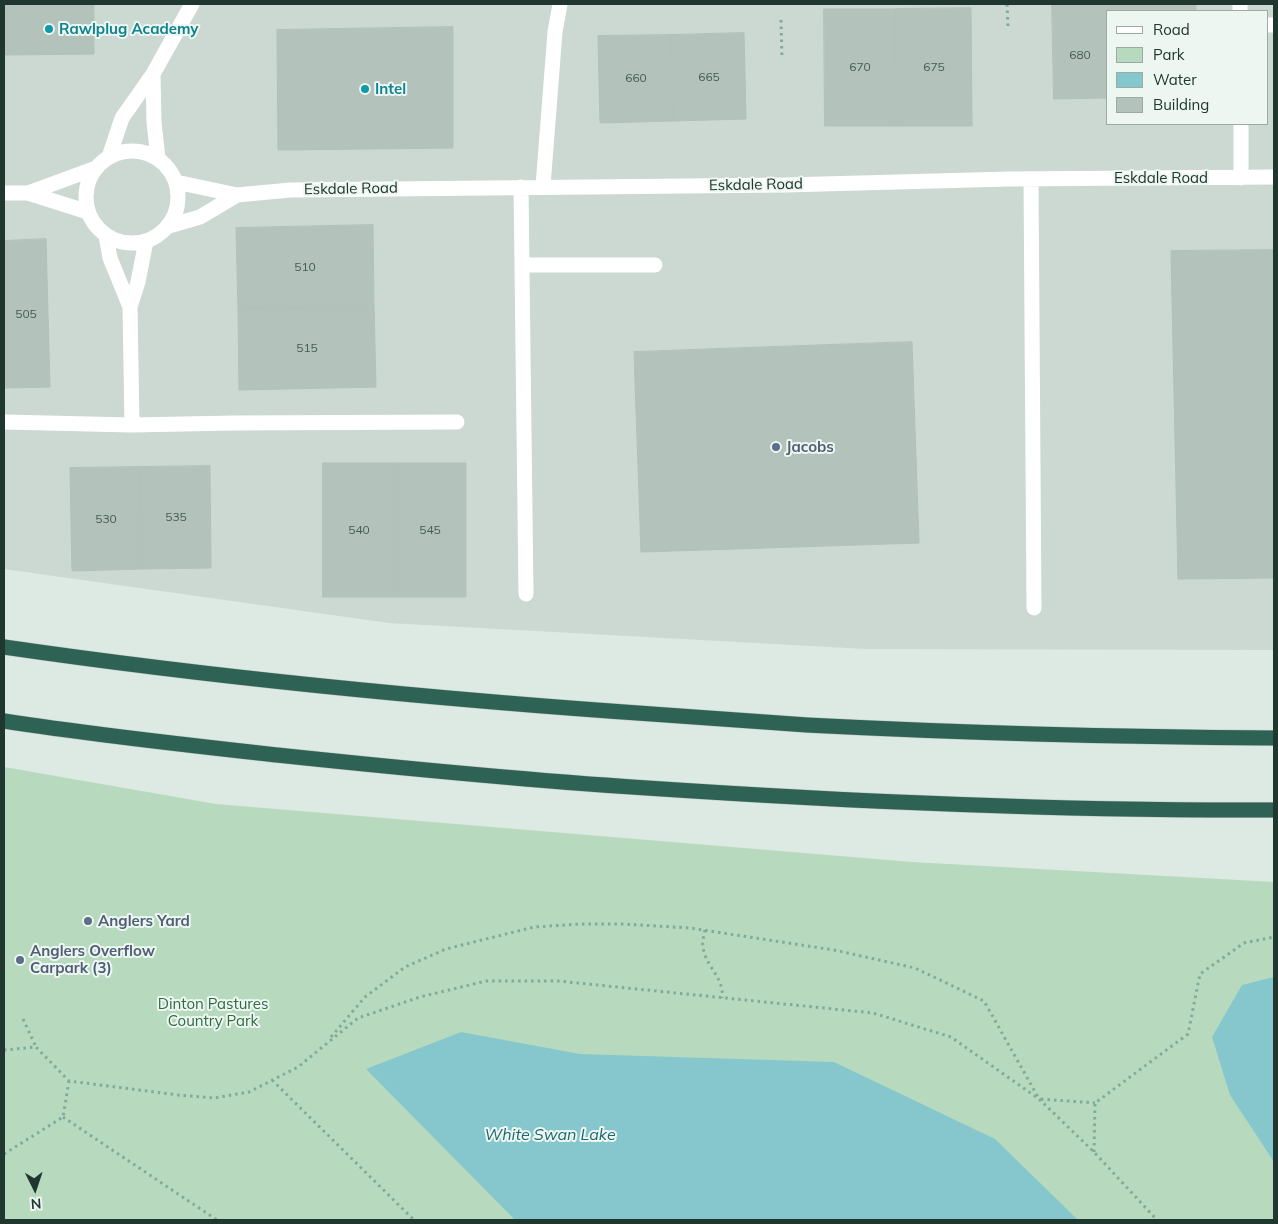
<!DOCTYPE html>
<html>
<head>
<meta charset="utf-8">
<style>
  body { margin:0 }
  #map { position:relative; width:1278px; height:1224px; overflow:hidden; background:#dde9e3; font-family:Mulish,sans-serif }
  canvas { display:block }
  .frame { position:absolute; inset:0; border:5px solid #20372f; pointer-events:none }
  .legend { position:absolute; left:1106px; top:10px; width:162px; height:115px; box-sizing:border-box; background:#edf6f1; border:1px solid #9baaa3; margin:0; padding:6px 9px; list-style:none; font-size:15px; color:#20372f }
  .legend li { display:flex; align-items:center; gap:10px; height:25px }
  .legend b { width:25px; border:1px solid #9baaa3 }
  .north { position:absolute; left:10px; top:1164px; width:50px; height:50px; -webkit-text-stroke:4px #edf6f1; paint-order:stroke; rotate:176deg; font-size:14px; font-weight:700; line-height:20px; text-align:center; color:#20372f }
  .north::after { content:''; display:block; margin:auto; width:18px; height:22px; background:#20372f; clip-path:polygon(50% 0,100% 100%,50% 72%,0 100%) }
</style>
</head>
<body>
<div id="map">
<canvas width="1278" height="1224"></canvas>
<div class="frame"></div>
<ul class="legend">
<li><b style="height:6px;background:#fff"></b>Road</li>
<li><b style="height:14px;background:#b7dabe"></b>Park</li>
<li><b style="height:14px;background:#86c7cd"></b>Water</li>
<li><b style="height:14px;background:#b3c3bc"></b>Building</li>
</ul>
<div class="north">N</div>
</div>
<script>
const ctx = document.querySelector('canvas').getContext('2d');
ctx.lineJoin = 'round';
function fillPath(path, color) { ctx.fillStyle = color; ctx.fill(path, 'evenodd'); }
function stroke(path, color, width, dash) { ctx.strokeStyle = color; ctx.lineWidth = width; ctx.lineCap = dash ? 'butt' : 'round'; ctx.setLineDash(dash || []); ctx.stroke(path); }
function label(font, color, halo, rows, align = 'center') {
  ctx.font = font + ' Mulish,sans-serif'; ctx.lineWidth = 4; ctx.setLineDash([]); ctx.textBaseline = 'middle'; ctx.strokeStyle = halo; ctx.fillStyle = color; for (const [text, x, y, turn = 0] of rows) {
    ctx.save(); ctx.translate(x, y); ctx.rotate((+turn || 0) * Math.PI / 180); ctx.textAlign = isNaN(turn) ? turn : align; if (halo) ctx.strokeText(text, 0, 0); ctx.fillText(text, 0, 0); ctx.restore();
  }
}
const built = new Path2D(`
  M4,4H1274V650L866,649L389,623L4,569ZM1107,11H1267V124H1107Z`);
const green = new Path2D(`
  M4,767L216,804L912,862L1274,882V1220H4Z`);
const water = new Path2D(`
  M1274,977V1162L1230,1095L1212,1037L1242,985Z
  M461,1032L580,1054L834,1062L995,1139L1078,1220H515L366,1069Z`);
const building = new Path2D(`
  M4,4H94V54L4,55Z
  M1052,4H1196V11H1107V98L1054,99Z
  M971,8L972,126H896L895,9Z
  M824,9H895L896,126H825Z
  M453,27V148L278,150L277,30Z
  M744,33L746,119L673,121L671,35Z
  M671,35L673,121L600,123L598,36Z
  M373,225L374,306L238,309L236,228Z
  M46,239L50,387L4,388V241Z
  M1274,250V578L1178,579L1171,251Z
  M374,306L376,387L239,390L238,309Z
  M912,342L919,543L641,552L634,352Z
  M323,463H395L394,597H323Z
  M395,463H466V597H394Z
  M210,466L211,568L141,569L140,467Z
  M140,467L141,569L72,571L70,468Z`);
const path = new Path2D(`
  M1007,4L1008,27
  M781,20L782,58
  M705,930C704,935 702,941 703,946C704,965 725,978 722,998
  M23,1019L36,1047
  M331,1037L365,997L405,967L446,949L534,927L580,924H622L690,928L834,950L915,968L984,1001L1038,1097
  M4,1050L36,1047L69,1081L178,1095L214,1098L249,1092L298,1067L358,1018L420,997L486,981H558L873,1013L951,1037L1039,1099L1094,1152L1157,1220
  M272,1080L414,1220
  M1041,1099L1095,1103
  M63,1117L217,1220
  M1094,1152L1095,1103L1188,1034L1200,974L1244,943L1274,937
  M4,1154L63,1117L69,1081`);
const minor = new Path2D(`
  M1240,4V11
  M1267,25H1274
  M153,74L154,122L158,159
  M1241,124V178
  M86 197a46 46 0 1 1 92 0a46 46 0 1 1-92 0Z
  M109,157L122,118L153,74L192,4
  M1031,179L1034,608
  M176,182L237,195L290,190L785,185L1009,179L1274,177
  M543,186L555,32L560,4
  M521,187L526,594
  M4,193H28L88,212
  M28,193L96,168
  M169,226L200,217L237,195
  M106,236L110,258L130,307
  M522,265H655
  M4,422L132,425L234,423L457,422
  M132,425L130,307L138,282L146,241`);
const highway = new Path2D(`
  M4,647C224,679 445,700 666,715C713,718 760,722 807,725C962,733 1118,737 1274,738
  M4,721C94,735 186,745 277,755C400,768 523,780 647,788C856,802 1065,811 1274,810`);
const markers = [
  [49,29,5,"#0f9aa8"],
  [365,89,5,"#0f9aa8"],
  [776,447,5,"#5c6f8a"],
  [88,921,5,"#5c6f8a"],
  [20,960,5,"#5c6f8a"]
];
const numberNames = [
  ["680",1080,55],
  ["670",860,67],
  ["675",934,67],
  ["665",709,77],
  ["660",636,78],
  ["510",305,267],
  ["505",26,314],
  ["515",307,348],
  ["535",176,517],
  ["530",106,519],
  ["540",359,530],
  ["545",430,530]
];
const cultureNames = [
  ["Rawlplug Academy",59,29],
  ["Intel",375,89]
];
const streetNames = [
  ["Eskdale Road",1161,178],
  ["Eskdale Road",756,185,-1],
  ["Eskdale Road",351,189,-1]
];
const serviceNames = [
  ["Jacobs",786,447],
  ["Anglers Yard",98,921],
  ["Anglers Overflow",30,951],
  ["Carpark (3)",30,968]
];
const parkNames = [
  ["Dinton Pastures",213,1004],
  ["Country Park",213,1021]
];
const waterNames = [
  ["White Swan Lake",550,1135]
];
fillPath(built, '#ccd8d2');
fillPath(green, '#b7dabe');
fillPath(water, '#86c7cd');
fillPath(building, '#b3c3bc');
stroke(building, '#b0c2b9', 1);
stroke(highway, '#bcc3c1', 16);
stroke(path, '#7fab9a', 3, [2.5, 4]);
stroke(minor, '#fff', 15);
stroke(highway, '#2d6254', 15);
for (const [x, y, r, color] of markers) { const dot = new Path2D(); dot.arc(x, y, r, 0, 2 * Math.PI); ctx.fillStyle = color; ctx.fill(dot); stroke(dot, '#edf6f1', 2); }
label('12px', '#455a52', null, numberNames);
label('bold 15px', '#0d838f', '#edf6f1', cultureNames, 'left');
label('15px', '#20372f', '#edf6f1', streetNames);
label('bold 15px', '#4e5e75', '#edf6f1', serviceNames, 'left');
label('15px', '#2c6c40', '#edf6f1', parkNames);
label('italic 16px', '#1d6870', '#edf6f1', waterNames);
</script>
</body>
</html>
